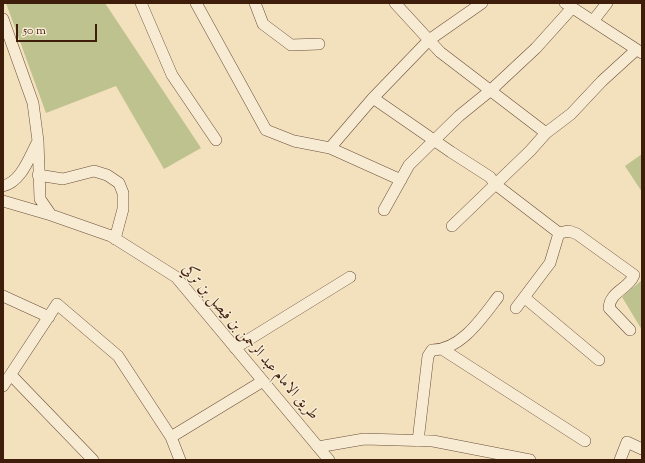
<!DOCTYPE html>
<html>
<head>
<meta charset="utf-8">
<style>
  body { margin:0 }
  #map { position:relative; width:645px; height:463px; overflow:hidden; background:#f3e0bd; font-family:"Sorts Mill Goudy",serif }
  canvas { display:block }
  .frame { position:absolute; inset:0; border:4px solid #3e1e0b; pointer-events:none }
  .scale { position:absolute; left:16px; top:24px; width:81px; height:18px; box-sizing:border-box; border:2px solid #3e1e0b; border-top:0; padding-left:5px; font-size:12px; line-height:14px; white-space:nowrap; color:#3e1e0b; -webkit-text-stroke:3px #f7ebd4; paint-order:stroke }
</style>
</head>
<body>
<div id="map">
<canvas width="645" height="463"></canvas>
<div class="frame"></div>
<div class="scale">50 m</div>
</div>
<script>
const ctx = document.querySelector('canvas').getContext('2d');
ctx.lineJoin = 'round';
function fillPath(path, color) { ctx.fillStyle = color; ctx.fill(path, 'evenodd'); }
function stroke(path, color, width, dash) { ctx.strokeStyle = color; ctx.lineWidth = width; ctx.lineCap = dash ? 'butt' : 'round'; ctx.setLineDash(dash || []); ctx.stroke(path); }
function label(font, color, halo, rows, align = 'center') {
  ctx.font = font + ' "Sorts Mill Goudy",Amiri,serif'; ctx.lineWidth = 3; ctx.setLineDash([]); ctx.textBaseline = 'middle'; ctx.strokeStyle = halo; ctx.fillStyle = color; for (const [text, x, y, turn = 0] of rows) {
    ctx.save(); ctx.translate(x, y); ctx.rotate((+turn || 0) * Math.PI / 180); ctx.textAlign = isNaN(turn) ? turn : align; if (halo) ctx.strokeText(text, 0, 0); ctx.fillText(text, 0, 0); ctx.restore();
  }
}
const green = new Path2D(`
  M6,3H105L201,148L164,169L116,86L46,113Z
  M642,154V192L625,166Z
  M642,280V330L622,297Z`);
const minor = new Path2D(`
  M141,3L172,75L216,140
  M196,3L266,130L294,141L330,148L401,180
  M255,3L263,24L291,45L319,44
  M395,3L440,52L546,133
  M565,3L642,53
  M3,19L33,103L38,141L40,199L51,215
  M593,21L607,3
  M373,98L451,152L490,177L495,184L559,233
  M330,148L373,98L429,40L482,3
  M38,175L63,179L94,171L107,175L119,183L123,193V209L115,239
  M3,186C21,182 29,158 37,143
  M3,201L51,215L111,236L176,277L329,460
  M384,210L409,165L459,116L491,90L536,48L572,8
  M452,226L530,151L546,133L571,114L602,81L636,50
  M559,233L569,231L577,234L634,275C629,289 610,291 609,308L630,330
  M3,296L49,317
  M525,298L599,360
  M516,308L550,263L559,233
  M235,348L350,277
  M442,349L585,441
  M11,375L93,460
  M3,386L57,304L118,356L171,437L180,460
  M171,437L263,381
  M418,441L428,356L432,350C461,350 482,318 498,297
  M318,447L364,439L433,441L530,460
  M620,460L627,442L642,449`);
const streetNames = [
  ["طريق الامام عبد الرحمن بن فيصل بن تركي",249,343,49]
];
fillPath(green, '#bdc28f');
stroke(minor, '#6b4e38', 12);
stroke(minor, '#f7ebd4', 11);
label('15px', '#3e1e0b', '#f7ebd4', streetNames);
</script>
</body>
</html>
